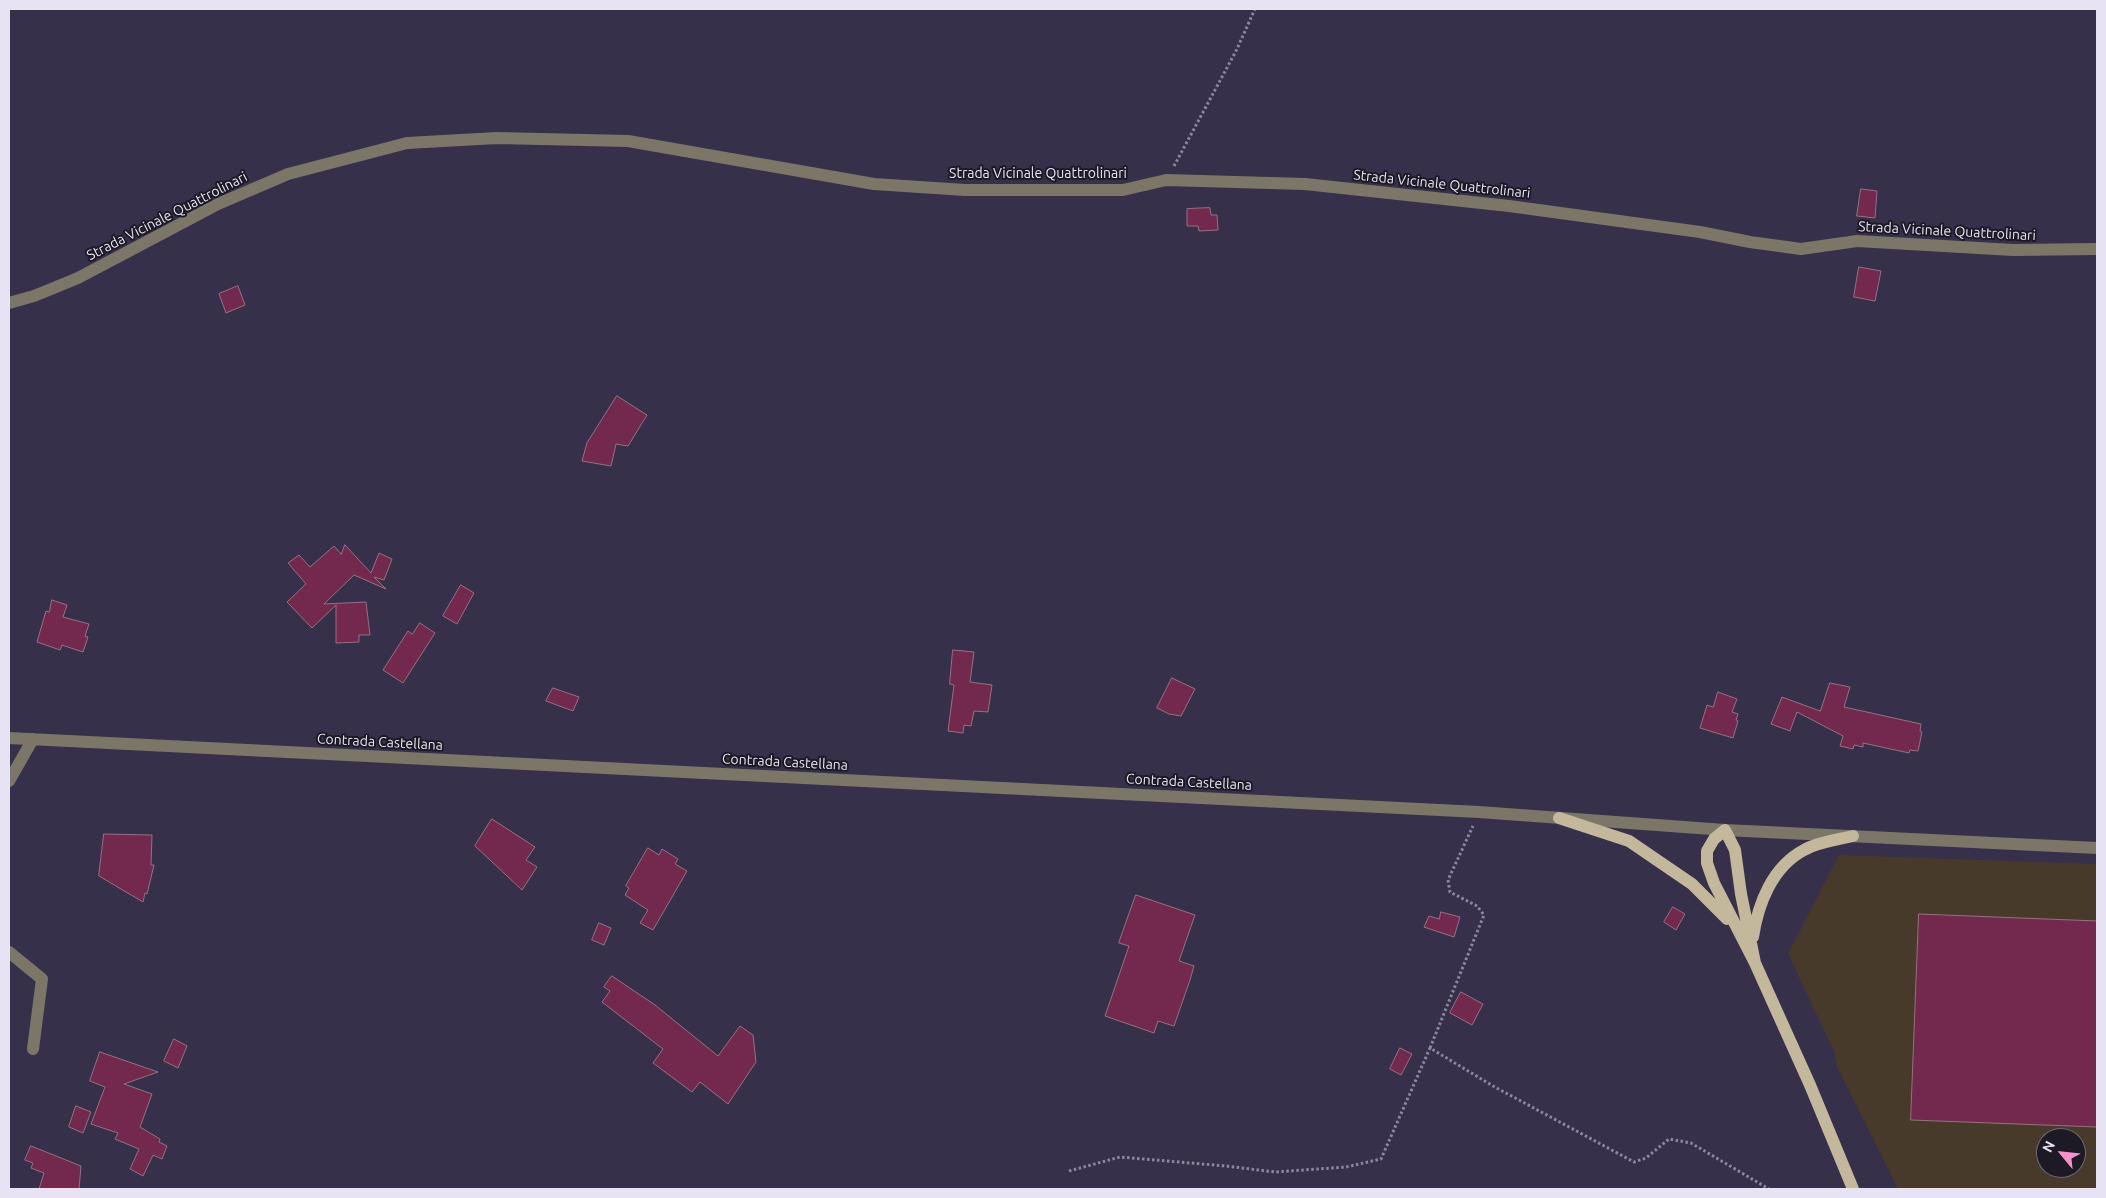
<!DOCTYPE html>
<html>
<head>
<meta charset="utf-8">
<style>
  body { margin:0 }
  #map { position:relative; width:2106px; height:1198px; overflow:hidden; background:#36304a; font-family:Ubuntu,sans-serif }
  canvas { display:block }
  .frame { position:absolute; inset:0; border:10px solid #e7e3f4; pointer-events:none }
  .north { position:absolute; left:2036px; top:1128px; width:50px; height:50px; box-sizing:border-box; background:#1d1a26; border:1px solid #6e6a78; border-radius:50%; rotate:298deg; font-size:14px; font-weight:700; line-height:20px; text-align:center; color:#e7e3f4 }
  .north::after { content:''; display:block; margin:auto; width:18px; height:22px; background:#f890cb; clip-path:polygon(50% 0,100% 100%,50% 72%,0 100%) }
</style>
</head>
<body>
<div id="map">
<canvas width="2106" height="1198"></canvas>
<div class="frame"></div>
<div class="north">N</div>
</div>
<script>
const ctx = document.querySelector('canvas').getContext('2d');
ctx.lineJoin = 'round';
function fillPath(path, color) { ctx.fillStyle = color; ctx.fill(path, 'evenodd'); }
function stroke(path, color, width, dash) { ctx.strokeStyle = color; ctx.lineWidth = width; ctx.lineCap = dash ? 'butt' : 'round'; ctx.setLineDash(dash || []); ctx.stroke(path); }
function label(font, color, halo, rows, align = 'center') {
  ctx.font = font + ' Ubuntu,sans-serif'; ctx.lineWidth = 4; ctx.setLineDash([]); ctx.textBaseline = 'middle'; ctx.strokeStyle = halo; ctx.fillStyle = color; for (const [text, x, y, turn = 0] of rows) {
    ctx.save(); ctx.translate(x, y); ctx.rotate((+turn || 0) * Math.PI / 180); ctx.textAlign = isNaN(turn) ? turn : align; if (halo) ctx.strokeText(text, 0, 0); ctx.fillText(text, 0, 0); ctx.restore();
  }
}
const industrial = new Path2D(`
  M1839,855L2097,864V1189H1898L1837,1067L1834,1051L1788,954ZM2046,1138H2076V1168H2046Z`);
const building = new Path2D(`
  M1861,189L1877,191L1875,218L1857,216Z
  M1210,208L1211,215H1217L1218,230L1199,231L1198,226H1187V209Z
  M1859,267L1881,271L1875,301L1854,297Z
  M238,286L245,305L226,313L219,294Z
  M617,396L647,415L628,446L616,444L611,466L582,461L587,443Z
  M345,545L371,573L379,553L392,559L384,580L374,577L386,589L354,575L324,604L366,602L370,635H359V642L336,643V605L312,628L287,602L306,584L288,563L299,555L310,567L334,546L341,554Z
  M461,585L474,593L457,624L443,616Z
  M52,600L67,605L63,617L89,624L85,636L88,637L83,652L62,645L60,650L37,642L46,611L49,612Z
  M420,623L435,633L403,683L383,670L408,631L412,634Z
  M953,650L974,652L970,682L992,685L988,712L974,711L971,726L964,725L963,733L948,731L954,685L950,684Z
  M1172,678L1195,689L1181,716L1169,714L1157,708Z
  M1830,683L1850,687L1844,707L1921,724L1920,731L1922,732L1918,751L1910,750L1909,753L1863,743V747L1854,745L1853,749L1840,746L1843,736L1797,712L1790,731L1771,724L1782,697L1820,711Z
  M553,688L579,697L573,711L546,701Z
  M1718,692L1737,699L1732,712L1738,714L1736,720L1738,721L1733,738L1700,728L1707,705L1713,707Z
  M492,819L535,847L526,860L537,867L522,890L475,846Z
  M104,834L152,835L151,865H154L147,894L145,893L143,902L99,876Z
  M648,848L659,855L662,849L678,859L675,864L687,871L653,930L640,923L648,910L625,895L629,888L626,886Z
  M1136,895L1195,915L1179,961L1194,966L1190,980L1174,1026L1158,1021L1154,1033L1105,1016L1129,946L1119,943Z
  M1673,907L1685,914L1676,930L1664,922Z
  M1441,912L1460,917L1454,937L1424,927L1429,916L1439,919Z
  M1919,914L2097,921V1127L1911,1120Z
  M599,923L611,928L604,945L592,940Z
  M612,976L655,1005L718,1056L740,1026L753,1035L756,1062L728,1104L700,1082L692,1092L653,1063L663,1049L602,1002L610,991L604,987Z
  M1461,992L1483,1004L1472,1025L1450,1013Z
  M174,1039L187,1046L178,1068L164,1061Z
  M1400,1048L1412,1054L1401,1075L1390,1069Z
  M100,1052L158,1072L124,1084L152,1094L140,1127L160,1139L159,1142L167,1146L162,1159L153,1155L143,1176L130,1169L139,1149L115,1139L118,1133L91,1124L105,1087L90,1081Z
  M76,1106L91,1112L83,1133L69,1127Z
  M31,1146L81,1166L79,1189H39L44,1173L31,1168L33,1163L25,1160Z`);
const path = new Path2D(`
  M1174,166L1236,51L1255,9
  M1430,1048L1484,915L1477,906L1450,892L1448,880L1473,826
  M1069,1171L1120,1157L1226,1166L1275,1172L1346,1167L1381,1159L1430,1048L1493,1086L1634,1162L1646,1158L1669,1139L1691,1143L1769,1189`);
const minor = new Path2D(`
  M9,303L34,296L78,278L218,204L288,174L407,143L497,138L628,141L874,184L965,190H1123L1166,180L1305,184L1509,206L1700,232L1750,242L1801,249L1857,241L2013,250L2097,249
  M9,738L1479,812L1725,830L2097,848
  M9,781L33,739
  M9,952L42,979L33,1049`);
const major = new Path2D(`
  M1559,818L1629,841L1692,884L1727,919
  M1753,937C1758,904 1772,867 1804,850C1818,842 1837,840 1853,836
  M1755,963L1741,894L1735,850L1725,830L1714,839L1707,851V863L1714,883L1755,963L1810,1085L1853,1189`);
const streetNames = [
  ["Strada Vicinale Quattrolinari",1038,173],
  ["Strada Vicinale Quattrolinari",1442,184,6],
  ["Strada Vicinale Quattrolinari",167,216,-27],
  ["Strada Vicinale Quattrolinari",1947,231,3],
  ["Contrada Castellana",380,742,3],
  ["Contrada Castellana",785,762,3],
  ["Contrada Castellana",1189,782,3]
];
fillPath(industrial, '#473a2b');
fillPath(building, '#73294e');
stroke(building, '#947280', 1);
stroke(path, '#8c879d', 3, [2.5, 2.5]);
stroke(minor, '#7c7669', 12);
stroke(major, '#c3b79c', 12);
label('14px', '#e7e3f4', '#1d1a26', streetNames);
</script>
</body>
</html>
